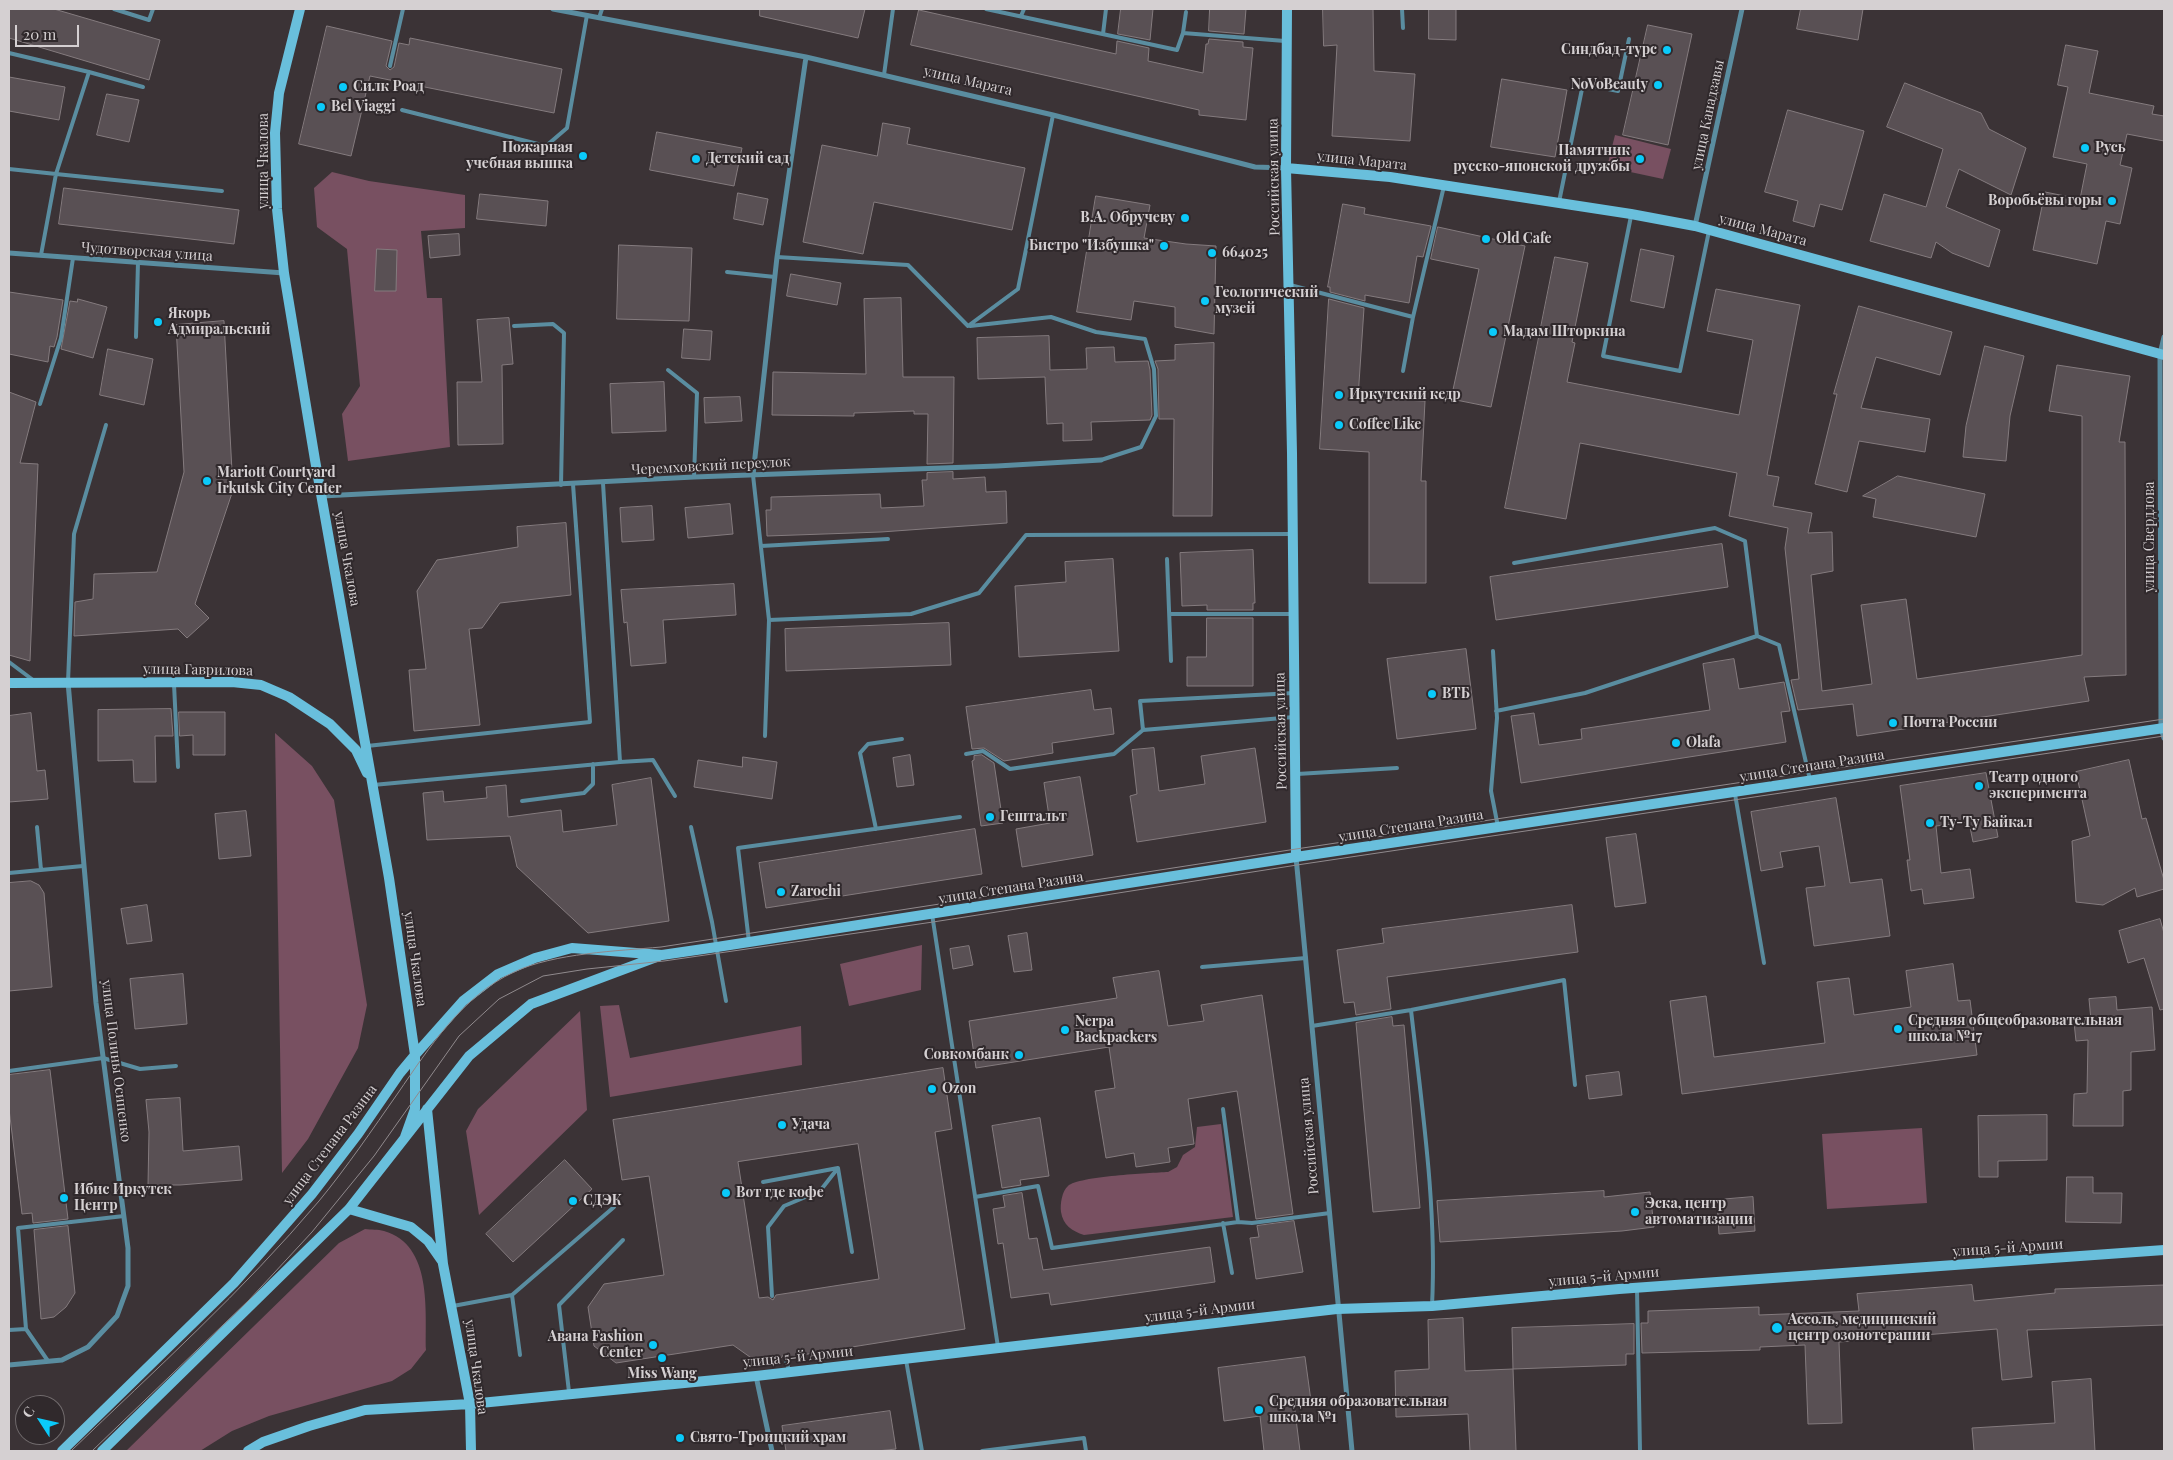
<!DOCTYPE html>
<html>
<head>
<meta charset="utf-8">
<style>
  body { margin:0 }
  #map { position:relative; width:2173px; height:1460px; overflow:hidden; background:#3b3336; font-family:"Playfair Display",serif }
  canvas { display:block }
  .frame { position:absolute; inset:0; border:10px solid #d5d0d2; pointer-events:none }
  .north { position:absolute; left:15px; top:1395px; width:50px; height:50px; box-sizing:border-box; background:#30292c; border:1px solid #726c6e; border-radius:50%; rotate:305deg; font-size:14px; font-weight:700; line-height:20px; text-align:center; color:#d5d0d2 }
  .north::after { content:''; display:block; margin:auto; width:18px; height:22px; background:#0acafa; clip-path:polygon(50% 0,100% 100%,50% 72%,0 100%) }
  .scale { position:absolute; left:15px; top:25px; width:64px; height:22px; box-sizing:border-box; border:2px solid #d5d0d2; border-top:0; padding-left:6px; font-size:15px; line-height:18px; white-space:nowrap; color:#d5d0d2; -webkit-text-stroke:4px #30292c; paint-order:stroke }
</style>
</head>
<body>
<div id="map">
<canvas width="2173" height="1460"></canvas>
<div class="frame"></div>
<div class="north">С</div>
<div class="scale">20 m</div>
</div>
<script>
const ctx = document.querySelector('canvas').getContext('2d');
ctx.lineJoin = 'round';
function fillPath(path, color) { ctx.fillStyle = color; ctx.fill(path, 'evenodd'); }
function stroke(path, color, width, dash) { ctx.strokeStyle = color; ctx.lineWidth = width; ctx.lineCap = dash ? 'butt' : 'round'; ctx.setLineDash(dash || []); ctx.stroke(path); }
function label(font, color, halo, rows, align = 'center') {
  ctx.font = font + ' "Playfair Display",serif'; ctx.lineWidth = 4; ctx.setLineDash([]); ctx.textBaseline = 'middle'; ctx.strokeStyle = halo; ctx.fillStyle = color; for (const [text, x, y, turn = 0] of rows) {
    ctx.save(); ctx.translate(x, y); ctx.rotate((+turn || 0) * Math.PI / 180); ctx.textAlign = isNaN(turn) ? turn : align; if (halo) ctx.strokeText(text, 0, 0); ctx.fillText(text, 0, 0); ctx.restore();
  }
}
const green = new Path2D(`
  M1615,135L1671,149L1663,179L1607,167Z
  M332,172L369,181L465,195V228L421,231L427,298H442L450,447L348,461L342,414L360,386L347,249L317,227L314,188Z
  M275,733L312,766L334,800L367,1005L358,1048L308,1139L282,1173Z
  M922,945L921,990L849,1006L840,964Z
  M619,1005L630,1058L801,1026L802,1065L610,1097L600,1006Z
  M580,1011L587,1110L479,1215L466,1131L478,1109Z
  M1221,1124L1233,1217L1084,1235C1072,1231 1063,1225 1061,1212C1060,1204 1062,1191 1068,1186C1079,1176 1150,1173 1168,1172L1177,1167L1183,1155L1195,1147L1197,1127Z
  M1922,1128L1927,1203L1827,1209L1822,1134Z
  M365,1229C371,1230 378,1229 384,1231C433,1245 425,1311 426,1350L411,1369L392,1381L269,1416L232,1431L200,1451H126L339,1243Z`);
const building = new Path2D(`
  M9,9H54L160,40L149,80L9,38Z
  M760,9H865L858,38L760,16Z
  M1121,9H1153L1150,40L1118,34Z
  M1210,9H1246L1244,34L1209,31Z
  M1323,9H1373L1374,71L1415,74L1410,141L1332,136L1337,45L1324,46Z
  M1429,9H1456V40L1429,39Z
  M1801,9H1863L1858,40L1797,29Z
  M919,10L1116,54L1117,41L1149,48L1148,61L1203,73L1206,44H1208L1209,39L1243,42V47L1253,48L1246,120L1199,115V110L911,45Z
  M1648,25L1692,34L1668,145L1623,135Z
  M327,26L392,41L386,66L390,70L394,67L399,43L409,45L410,38L562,69L554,113L370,76L351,156L299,144Z
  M2066,45L2098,51L2089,93L2154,106L2152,114L2164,116V141L2127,134L2120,165L2132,168L2120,224L2106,221L2097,264L2033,250L2045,192L2080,199L2087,164L2053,157L2068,87L2058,85Z
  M9,77L65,87L59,120L9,111Z
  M1502,79L1567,90L1555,157L1491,147Z
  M1905,83L1981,113L1989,129L2026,148L2011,195L1959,169L1946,207L2000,230L1989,267L1952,253L1936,242L1931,258L1870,241L1884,194L1926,207L1943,149L1887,127Z
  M107,94L139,100L129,142L97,135Z
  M1788,110L1864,131L1842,210L1820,204L1814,227L1793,221L1798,201L1765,192Z
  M883,123L910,128L907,144L1025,168L1012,230L874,202L863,254L803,242L822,145L877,156Z
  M657,132L742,148L734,186L650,170Z
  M64,188L239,210L234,244L59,224Z
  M738,193L768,199L763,225L734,219Z
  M480,194L548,201L546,226L477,219Z
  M1096,196L1150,205L1144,238L1186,244L1216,246L1214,334L1175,327V307L1134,301L1131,320L1077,312Z
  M1343,204L1365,208L1364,214L1431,226L1423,257L1417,256L1409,303L1365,295V301L1330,292V287H1328Z
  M1438,227L1525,246L1491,407L1451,399L1479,269L1431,259Z
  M459,234L460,255L430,258L428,236Z
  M619,245L692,248L689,321L617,319Z
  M377,249L397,250L396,291H375Z
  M1641,249L1674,256L1664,308L1631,301Z
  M1555,257L1588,263L1572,342L1575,343L1567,382L1739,415L1753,340L1707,331L1716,289L1800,305L1767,475L1779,477L1773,506L1812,513L1808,533L1832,532L1833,571L1811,575L1822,691L1872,684L1861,605L1906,599L1917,679L2082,655V416L2049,411L2057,365L2130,376L2119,442H2125L2126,675L2084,677L2089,701L1857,736L1853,704L1798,710L1791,680L1799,679L1785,548L1788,528L1729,516L1737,473L1580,443L1566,519L1505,508Z
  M791,274L841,283L837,305L787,296Z
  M9,292L63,300L57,337L54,347L50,346L48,362L9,354Z
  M901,298L903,377H954L953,463L927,464L928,414H914V411L854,413V416L772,415L773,372L866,374L864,299Z
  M78,299L107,307L93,358L61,349L70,301L77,302Z
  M1329,299L1364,308L1358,398L1425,401L1421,481H1426V583H1369V452L1320,449Z
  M1859,306L1952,332L1940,375L1876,357L1861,408L1930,419L1925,452L1859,441L1847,492L1815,484L1837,394H1834Z
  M509,318L513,364L502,365L503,444L458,445L457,382H482L477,320Z
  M224,321L233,490L195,604L209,618L187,638L178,629L74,636L75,602L93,599L94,574L157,572L184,472L176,325Z
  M684,329L712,331L710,360L682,358Z
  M1049,336L1050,370L1087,369L1086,348L1114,347L1115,362L1148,361L1150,370L1152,415L1150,420L1091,422L1092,440L1063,441V423L1047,424L1045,377L978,379L977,338Z
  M1214,343L1212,516H1173L1174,419H1159L1158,369L1155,361L1175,360V345Z
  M1985,346L2024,356L2010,416L2006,461L1963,457L1966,426Z
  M108,349L153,359L144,405L100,395Z
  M664,382L666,431L612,433L610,384Z
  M9,392L36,402L20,463L38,464L30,661L9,655Z
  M740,397L742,421L705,423L704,398Z
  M953,472V479L985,477L986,492L1006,491L1007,523L881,532L767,536L766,510H771V497L880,494L881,508L924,506L922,480H927V473Z
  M1898,476L1985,494L1976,537L1873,517L1876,499L1863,496Z
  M730,504L733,534L688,538L685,508Z
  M652,506L654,540L622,542L620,508Z
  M566,523L571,595L500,603L482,628L469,629L480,725L414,731L409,670L426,669L417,591L437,560L518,547L517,527Z
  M1722,544L1728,587L1496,620L1490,577Z
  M1253,550L1255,603H1253V610H1207V605L1182,606L1180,553Z
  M1113,559L1119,651L1019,657L1015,586L1066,582L1065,562Z
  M734,584L736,615L663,620L666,663L631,666L627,622L624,623L621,590Z
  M1207,618H1253V686H1187V657H1206Z
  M949,623L951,665L786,671L785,629Z
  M1466,649L1476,729L1397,739L1387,659Z
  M1734,659L1739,689L1784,682L1790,711L1781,712L1786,742L1521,783L1511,716L1534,713L1539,745L1582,739L1581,729L1710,710L1703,664Z
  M1091,690L1094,710L1111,708L1114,734L1052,743L1053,753L1004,761L984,748L972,749L966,707Z
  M171,709L173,736H155L156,782H134L133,760L98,761V710Z
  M179,712H225V755H193V735L180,736Z
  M31,713L37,771L45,770L48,799L9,802V716Z
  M1154,748L1159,791L1205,784L1201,756L1255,748L1266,822L1137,842L1130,796L1137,794L1132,750Z
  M910,755L914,785L897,787L893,758Z
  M982,755L994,763L1003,823L981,826L972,761L974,760V756Z
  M743,757L777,762L772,799L694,787L698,760L742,767Z
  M2129,760L2142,819L2146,818L2164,880V889L2137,897L2135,888L2103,905L2076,902L2072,841L2090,836L2076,772Z
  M1986,773L1998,837L1973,842L1969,822L1936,826L1941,873L1970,869L1974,898L1924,904L1922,889L1911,891L1907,860H1910L1900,786Z
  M1080,777L1093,855L1022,867L1016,829L1050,823L1044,783Z
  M651,778L669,921L588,933L517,867L510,836L427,840L423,793L443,791L444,802L487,798L486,787L506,785L508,817L561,810L563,832L617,825L612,785Z
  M1836,798L1850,883L1882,879L1890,936L1814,946L1806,888L1825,886L1819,846L1780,852L1783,867L1761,871L1751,812Z
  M246,811L251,856L219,859L215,814Z
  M975,829L982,874L766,908L759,863Z
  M1636,834L1646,903L1615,907L1606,838Z
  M31,881L39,885L44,893L52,987L9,991V883Z
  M147,905L152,941L127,944L121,909Z
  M1572,905L1578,952L1387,977L1391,1009L1356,1015L1354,1002L1344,1003L1337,950L1384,943L1382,929Z
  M2160,919L2164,933V1009L2160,1010L2144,958L2128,963L2119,931Z
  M1027,933L1032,970L1014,972L1008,936Z
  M969,946L973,965L953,969L950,949Z
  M1953,964L1958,1001L1970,1000L1977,1055L1682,1094L1670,1001L1706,996L1714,1057L1825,1043L1817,982L1849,978L1854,1015L1911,1007L1906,971Z
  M1159,971L1168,1026L1204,1021L1201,1005L1262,995L1293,1214L1256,1219L1237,1091L1188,1099L1194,1144L1168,1148L1170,1162L1136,1167L1134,1153L1106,1158L1095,1091L1115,1088L1109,1047L976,1068L969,1021L1117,998L1113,978Z
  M183,974L187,1024L135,1029L130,979Z
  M2116,997L2117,1010L2152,1007L2155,1050L2131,1052V1090L2123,1091V1126H2073L2074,1094L2087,1093L2088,1040L2076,1041L2074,1022L2091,1020L2089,999Z
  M1392,1017L1393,1026L1404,1025L1420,1208L1373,1212L1356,1023Z
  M943,1068L952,1129L935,1132L965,1329L789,1357L784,1354L781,1358L757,1362L733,1345L616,1363L594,1346L588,1307L604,1284L664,1275L649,1176L622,1180L613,1120ZM858,1144L879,1279L776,1295L773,1300L768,1297L759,1298L738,1162Z
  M50,1070L68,1219L33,1223L32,1213L22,1214L9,1109V1075Z
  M1619,1072L1622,1095L1589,1099L1586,1076Z
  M180,1098L183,1151L239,1146L242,1180L180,1185H148L149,1132L146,1100Z
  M2047,1115V1160L1998,1161V1177H1979L1978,1116Z
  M1040,1118L1049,1176L1020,1180L1021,1185L1002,1188L992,1126Z
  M565,1160L592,1189L513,1262L486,1234Z
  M2067,1177H2093V1193H2122L2121,1223L2066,1222Z
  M1604,1191V1197L1650,1192L1654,1227L1622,1231L1440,1242L1437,1201Z
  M1022,1193L1029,1239L1037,1238L1043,1270L1210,1247L1215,1282L1051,1305L1049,1293L1011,1298L1003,1243L998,1244L993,1209L1005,1207L1003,1196Z
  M1753,1197L1755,1231L1719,1234L1717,1200Z
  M1294,1221L1303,1272L1256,1279L1250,1238L1259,1237L1257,1226Z
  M68,1226L75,1293L66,1307L54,1317L41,1319L34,1230Z
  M1972,1285L1974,1301L2055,1293V1289L2164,1285V1325L2027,1330L2032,1377L2002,1380L1997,1329L1839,1342L1842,1423L1808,1424L1805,1345L1760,1347V1350L1642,1353L1641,1323H1648V1311L1759,1307V1315L1859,1311L1857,1294Z
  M1463,1318L1465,1371L1513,1369L1516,1451H1470L1468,1414L1396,1417L1395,1371L1429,1369L1428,1320Z
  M1634,1324V1354H1626V1365L1513,1369L1512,1328Z
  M1305,1357L1311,1401L1294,1403L1300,1451H1264L1260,1416L1224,1421L1218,1368Z
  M2091,1379L2095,1451H1974L1972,1428L2055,1423L2052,1382Z
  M890,1411L896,1449L877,1451H786L782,1426Z`);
const lane = new Path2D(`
  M114,9L149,20L153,9
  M986,9L1177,50L1183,33L1285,41
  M1402,9L1403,28
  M1021,16L1024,9
  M599,18L602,9
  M1183,33L1186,12
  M1103,34L1106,9
  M9,53L89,72
  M390,66L403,9
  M884,75L893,9
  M402,110L546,146L567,128L587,15
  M9,169L56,174L89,72L143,87
  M1559,202L1583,84L1618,91L1629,39
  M1631,216L1603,356L1680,371L1709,231
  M41,255L56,174L222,191
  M777,257L908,265L968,326L1018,289L1053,115
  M727,272L775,277
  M1290,285L1413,317L1444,186
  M514,326L553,324L564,333L561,485
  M970,326L1051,317L1096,332L1145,339L1154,369L1156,416L1141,447L1101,460
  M136,337L138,262
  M668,370L697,393L694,477
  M1403,371L1413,317
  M40,404L61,338L73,258
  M753,475L769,620L765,736
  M761,546L888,539
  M1167,559L1171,661
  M1514,563L1715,528L1745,541L1757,636L1779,645L1810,780
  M1170,614H1293
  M769,620L911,614L979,593L1026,535L1292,534
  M1493,651L1497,718L1491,791L1498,827
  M9,662L33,680
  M68,682L74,534L106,425
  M174,684L178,767
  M1496,711L1585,693L1757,636
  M1143,730L1140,701L1294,693
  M367,746L590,722L573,484
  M966,754L983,751L1010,769L1114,754L1143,730L1294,717
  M620,762L653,760L675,796
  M1297,774L1397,768
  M373,785L620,762L603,483
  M1735,794L1764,963
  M522,801L584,793L593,784V764
  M37,827L41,870
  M691,827L712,922L726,1001
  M876,829L860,753L868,744L902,739
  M9,873L83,866
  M932,914L998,1347
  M749,942L738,848L960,817
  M1202,967L1306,958
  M1411,1010C1422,1108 1437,1207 1432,1306
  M1312,1026L1411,1010L1564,980L1575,1085
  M9,1071L103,1058L140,1069L176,1066
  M1223,1109L1238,1222
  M763,1182L838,1168L852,1252
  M975,1197L1038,1186L1052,1248L1238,1222L1252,1223L1330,1213
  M1223,1223L1232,1273
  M1637,1289L1640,1451
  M512,1295L520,1355
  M772,1296L768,1227L784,1206L820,1191L838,1168
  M453,1306L512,1295L614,1207
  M26,1329L18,1228L124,1216
  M9,1330L26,1329L48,1361
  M785,1358L789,1370
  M906,1360L922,1451
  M569,1392L559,1305L623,1240
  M982,1451L1084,1438L1086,1451`);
const street = new Path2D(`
  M553,9L806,57L1053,115L1255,167L1286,168
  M1695,226L1742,9
  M9,253L284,273
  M2164,337L2160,354L2161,728L2164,738
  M753,475L777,257L806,57
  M322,496L694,477L997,466L1101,460
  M1296,857L1352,1451
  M9,1365L62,1360L88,1347L117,1316L128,1286V1248L96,1003L68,682
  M756,1376L772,1451`);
const secondary = new Path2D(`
  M300,9L279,93L275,133L277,209L284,273L315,460L389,878L415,1055V1109L405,1137
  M1287,9L1286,168L1292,453L1296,857
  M1286,168L1390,177L1631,214L1695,226L2164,355
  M9,683L232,682L261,685L289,697L330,724L356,750L367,773
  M427,1109L443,1264L470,1404L471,1451
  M349,1209L411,1227L428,1241L442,1261
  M62,1451L234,1283L312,1194L358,1134L400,1073L415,1055L463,1001L498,974L535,958L572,948L662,955L717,947L1296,857L2164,728
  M102,1451L349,1209L469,1056L531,1004L659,956
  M248,1451L263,1442L309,1426L365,1410L470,1404L756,1376L1337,1309L1432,1306L1619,1289L2164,1250`);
const tram = new Path2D(`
  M71,1451C155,1370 243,1291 319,1201C347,1167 372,1130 398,1093C429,1048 462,996 514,972C554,953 618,951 661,947L1296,849L2164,719
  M92,1451L249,1300L312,1232L374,1156L459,1036L499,999L543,976L587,969L664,961L933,922L1297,865L2164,736`);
const markers = [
  [1667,50,5,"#0acafa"],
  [1658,85,5,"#0acafa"],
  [343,87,5,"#0acafa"],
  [321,107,5,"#0acafa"],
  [2085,148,5,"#0acafa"],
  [583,156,5,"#0acafa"],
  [696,159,5,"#0acafa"],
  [1640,159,5,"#0acafa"],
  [2112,201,5,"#0acafa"],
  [1185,218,5,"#0acafa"],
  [1486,239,5,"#0acafa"],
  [1164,246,5,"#0acafa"],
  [1212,253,5,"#0acafa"],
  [1205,301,5,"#0acafa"],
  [158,322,5,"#0acafa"],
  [1493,332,5,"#0acafa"],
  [1339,395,5,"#0acafa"],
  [1339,425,5,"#0acafa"],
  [207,481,5,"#0acafa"],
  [1432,694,5,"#0acafa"],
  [1893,723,5,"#0acafa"],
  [1676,743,5,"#0acafa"],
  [1979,786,5,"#0acafa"],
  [990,817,5,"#0acafa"],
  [1930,823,5,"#0acafa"],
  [781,892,5,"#0acafa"],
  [1898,1029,5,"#0acafa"],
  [1065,1030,5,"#0acafa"],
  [1019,1055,5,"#0acafa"],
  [932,1089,5,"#0acafa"],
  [782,1125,5,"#0acafa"],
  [726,1193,5,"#0acafa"],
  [64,1198,5,"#0acafa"],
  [573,1201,5,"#0acafa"],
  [1635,1212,5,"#0acafa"],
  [1777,1328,6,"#0acafa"],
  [653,1345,5,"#0acafa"],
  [662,1358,5,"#0acafa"],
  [1259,1410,5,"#0acafa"],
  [680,1438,5,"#0acafa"]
];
const poiNames = [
  ["Синдбад-турс",1657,50,"right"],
  ["NoVoBeauty",1648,85,"right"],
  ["Силк Роад",353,87],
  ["Bel Viaggi",331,107],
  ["Пожарная",573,148,"right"],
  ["учебная вышка",573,164,"right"],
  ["Русь",2095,148],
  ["Памятник",1630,151,"right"],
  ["русско-японской дружбы",1630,167,"right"],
  ["Детский сад",706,159],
  ["Воробьёвы горы",2102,201,"right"],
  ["В.А. Обручеву",1175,218,"right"],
  ["Old Cafe",1496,239],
  ["Бистро \"Избушка\"",1154,246,"right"],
  ["664025",1222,253],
  ["Геологический",1215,293],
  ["музей",1215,309],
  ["Якорь",168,314],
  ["Адмиральский",168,330],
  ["Мадам Шторкина",1503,332],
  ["Иркутский кедр",1349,395],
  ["Coffee Like",1349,425],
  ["Mariott Courtyard",217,473],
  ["Irkutsk City Center",217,489],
  ["ВТБ",1442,694],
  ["Почта России",1903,723],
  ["Olafa",1686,743],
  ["Театр одного",1989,778],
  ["эксперимента",1989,794],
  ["Гештальт",1000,817],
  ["Ту-Ту Байкал",1940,823],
  ["Zarochi",791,892],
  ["Средняя общеобразовательная",1908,1021],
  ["школа №17",1908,1037],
  ["Nerpa",1075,1022],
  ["Backpackers",1075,1038],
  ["Совкомбанк",1009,1055,"right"],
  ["Ozon",942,1089],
  ["Удача",792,1125],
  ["Ибис Иркутск",74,1190],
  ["Центр",74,1206],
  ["Вот где кофе",736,1193],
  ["СДЭК",583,1201],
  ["Эска, центр",1645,1204],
  ["автоматизации",1645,1220],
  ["Ассоль, медицинский",1788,1320],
  ["центр озонотерапии",1788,1336],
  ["Авана Fashion",643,1337,"right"],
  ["Center",643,1353,"right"],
  ["Miss Wang",662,1374,"center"],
  ["Средняя образовательная",1269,1402],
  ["школа №1",1269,1418],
  ["Свято-Троицкий храм",690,1438]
];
const streetNames = [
  ["улица Марата",968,81,13],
  ["улица Канадзавы",1708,115,-78],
  ["улица Чкалова",264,161,-90],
  ["улица Марата",1362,161,6],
  ["Российская улица",1274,177,-91],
  ["улица Марата",1763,230,15],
  ["Чудотворская улица",147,252,4],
  ["Черемховский переулок",711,466,-3],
  ["улица Свердлова",2150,537,-90],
  ["улица Чкалова",347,559,80],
  ["улица Гаврилова",198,670,1],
  ["Российская улица",1281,731,-91],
  ["улица Степана Разина",1812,766,-9],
  ["улица Степана Разина",1411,826,-9],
  ["улица Степана Разина",1011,888,-9],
  ["улица Чкалова",415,959,82],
  ["улица Полины Осипенко",116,1061,83],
  ["Российская улица",1309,1136,-95],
  ["улица Степана Разина",330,1145,-53],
  ["улица 5-й Армии",2008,1248,-4],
  ["улица 5-й Армии",1604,1277,-5],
  ["улица 5-й Армии",1200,1311,-7],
  ["улица 5-й Армии",798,1357,-6],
  ["улица Чкалова",476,1367,82]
];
fillPath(green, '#785061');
fillPath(building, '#595054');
stroke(building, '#847b7e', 1);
stroke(lane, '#5a8da0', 4);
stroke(street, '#5a8da0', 5);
stroke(secondary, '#69bfdc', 10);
stroke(tram, '#908a8d', 1);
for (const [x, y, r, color] of markers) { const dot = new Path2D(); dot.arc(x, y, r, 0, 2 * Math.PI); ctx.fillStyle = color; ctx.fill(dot); stroke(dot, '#30292c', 2); }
label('bold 14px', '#d5d0d2', '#30292c', poiNames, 'left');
label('14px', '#d5d0d2', '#30292c', streetNames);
</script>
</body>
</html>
